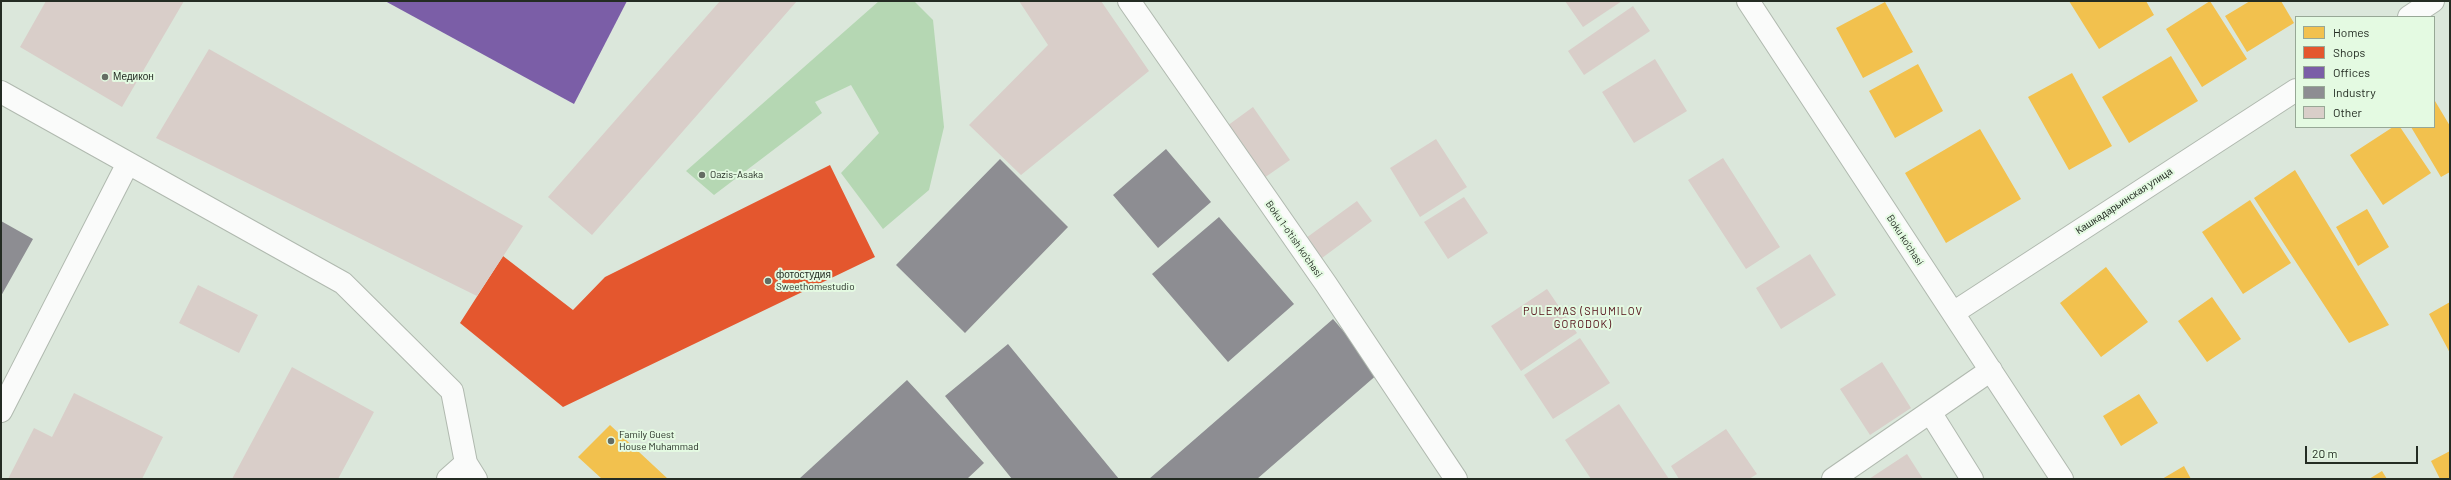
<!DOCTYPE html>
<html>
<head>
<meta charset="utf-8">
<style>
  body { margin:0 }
  #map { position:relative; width:2451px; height:480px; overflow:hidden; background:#dbe7db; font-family:Barlow,sans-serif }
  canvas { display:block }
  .frame { position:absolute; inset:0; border:2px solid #242c23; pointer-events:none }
  .legend { position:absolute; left:2295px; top:16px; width:140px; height:112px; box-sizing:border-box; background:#e4fae2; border:1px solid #97a896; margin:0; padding:5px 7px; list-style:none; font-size:12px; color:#242c23 }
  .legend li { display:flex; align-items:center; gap:8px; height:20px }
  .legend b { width:20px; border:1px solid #97a896 }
  .scale { position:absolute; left:2305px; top:446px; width:113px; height:18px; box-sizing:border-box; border:2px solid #242c23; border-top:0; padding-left:5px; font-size:12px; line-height:14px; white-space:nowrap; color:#242c23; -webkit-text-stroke:3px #e4fae2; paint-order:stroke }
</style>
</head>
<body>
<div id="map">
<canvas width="2451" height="480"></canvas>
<div class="frame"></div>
<ul class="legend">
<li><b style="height:11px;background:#f2c14e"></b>Homes</li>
<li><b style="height:11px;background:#e4572e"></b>Shops</li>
<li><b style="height:11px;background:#7b5ea7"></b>Offices</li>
<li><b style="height:11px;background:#8d8d92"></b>Industry</li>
<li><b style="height:11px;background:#d9cec9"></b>Other</li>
</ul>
<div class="scale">20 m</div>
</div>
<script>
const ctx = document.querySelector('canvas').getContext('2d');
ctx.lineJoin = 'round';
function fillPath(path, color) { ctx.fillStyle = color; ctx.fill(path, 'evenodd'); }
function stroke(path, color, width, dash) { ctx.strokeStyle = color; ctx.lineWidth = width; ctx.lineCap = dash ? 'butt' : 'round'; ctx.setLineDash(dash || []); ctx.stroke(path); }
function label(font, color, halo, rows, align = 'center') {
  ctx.font = font + ' Barlow,sans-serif'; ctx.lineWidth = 4; ctx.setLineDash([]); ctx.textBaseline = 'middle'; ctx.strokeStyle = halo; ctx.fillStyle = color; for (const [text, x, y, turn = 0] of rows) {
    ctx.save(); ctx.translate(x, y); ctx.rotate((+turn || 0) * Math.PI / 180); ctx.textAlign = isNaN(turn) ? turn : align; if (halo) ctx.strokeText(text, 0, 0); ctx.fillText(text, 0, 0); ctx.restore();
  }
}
const green = new Path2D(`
  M879,1H914L933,20L944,127L929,190L883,229L841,173L879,133L851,85L815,102L822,113L714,195L686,171Z`);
const homes = new Path2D(`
  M2069,1H2146L2154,15L2099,49Z
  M2210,1L2247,59L2202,87L2166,29Z
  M2250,1H2281L2294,23L2247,52L2225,16Z
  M1885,2L1913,52L1863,78L1836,28Z
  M2171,56L2198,101L2129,143L2102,97Z
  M1918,64L1943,111L1895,138L1869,91Z
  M2072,73L2112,146L2069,170L2028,97Z
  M2435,101L2450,126V172L2441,177L2411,127H2434Z
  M2393,127H2400L2431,173L2383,205L2350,155Z
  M1980,129L2021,199L1946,243L1905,173Z
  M2295,170L2389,325L2349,343L2254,198Z
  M2250,200L2291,263L2243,294L2202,232Z
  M2367,209L2389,247L2358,266L2336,227Z
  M2106,267L2148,322L2101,357L2060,303Z
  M2212,297L2241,339L2207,362L2178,321Z
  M2450,302V353L2429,314Z
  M2139,394L2158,423L2121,446L2103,416Z
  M610,425L668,479H602L578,457Z
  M2450,451V479H2440L2431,461Z
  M2184,466L2191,479H2162Z
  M2382,471L2387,479H2369Z`);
const shops = new Path2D(`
  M830,165L875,257L563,407L460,323L503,256L573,310L605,277Z`);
const offices = new Path2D(`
  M385,1H627L574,104Z`);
const industry = new Path2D(`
  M1166,149L1211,202L1158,248L1113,195Z
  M1000,159L1068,227L965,333L896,265Z
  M1219,217L1294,304L1228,362L1152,274Z
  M1,221L33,239L1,296Z
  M1333,319L1379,373L1257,479H1149Z
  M1008,344L1119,479H1012L945,396Z
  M907,380L984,463L967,479H799Z`);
const building = new Path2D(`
  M46,1H184L122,107L20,47Z
  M720,1H797L592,235L548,197Z
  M1019,1H1101L1149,71L1021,175L969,125L1048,45Z
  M1565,1H1622L1583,27Z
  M1633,6L1650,31L1584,75L1568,51Z
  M209,49L523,226L477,296L156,138Z
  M1655,59L1687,111L1634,143L1602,92Z
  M1253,107L1290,160L1264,178L1227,126Z
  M1436,139L1467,187L1420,217L1390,168Z
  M1723,158L1780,247L1746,269L1688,180Z
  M1464,197L1488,233L1448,259L1424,222Z
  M1357,201L1372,221L1322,258L1306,238Z
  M1810,254L1836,295L1781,329L1756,288Z
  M198,285L258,315L239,353L179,323Z
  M1547,289L1577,333L1521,371L1491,326Z
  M1580,338L1610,383L1553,419L1524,375Z
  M1882,362L1911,408L1870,435L1840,389Z
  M292,367L374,412L338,479H232Z
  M74,393L163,437L142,479H8L34,428L52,437Z
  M1619,404L1669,479H1591L1565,440Z
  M1726,429L1757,474L1749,479H1679L1671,466Z
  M1907,454L1923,479H1869Z`);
const minor = new Path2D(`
  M1129,1L1326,284L1456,479
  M1748,1L2062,479
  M2409,17L2433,1
  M1,92L343,283L452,391L466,463L476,479
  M1953,313L2296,90
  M1,411L128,163
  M1930,412L1972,479
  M448,479L466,463
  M1833,479L1991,370`);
const markers = [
  [105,77,4,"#646d63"],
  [702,175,4,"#646d63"],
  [768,281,4,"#646d63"],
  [611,441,4,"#646d63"]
];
const poiNames = [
  ["Медикон",113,77],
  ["Oazis-Asaka",710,175],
  ["фотостудия",776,275],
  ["Sweethomestudio",776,287],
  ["Family Guest",619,435],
  ["House Muhammad",619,447]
];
const streetNames = [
  ["Кашкадарьинская улица",2124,201,-33],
  ["Boku 1-o'tish ko'chasi",1294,239,55],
  ["Boku ko'chasi",1905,240,57]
];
const neighbourhoodNames = [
  ["PULEMAS (SHUMILOV",1583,311],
  ["GORODOK)",1583,324]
];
fillPath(green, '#b5d7b3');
fillPath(homes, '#f2c14e');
fillPath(shops, '#e4572e');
fillPath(offices, '#7b5ea7');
fillPath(industry, '#8d8d92');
fillPath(building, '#d9cec9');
stroke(minor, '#b0b9af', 24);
stroke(minor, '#fafbfa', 22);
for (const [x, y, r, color] of markers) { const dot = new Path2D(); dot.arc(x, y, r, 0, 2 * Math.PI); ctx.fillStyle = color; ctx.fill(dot); stroke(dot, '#e4fae2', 1.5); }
label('10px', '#242c23', '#e4fae2', poiNames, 'left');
label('10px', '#242c23', '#e4fae2', streetNames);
ctx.letterSpacing = '1px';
label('11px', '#500a13', '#e4fae2', neighbourhoodNames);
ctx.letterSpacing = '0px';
</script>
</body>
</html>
